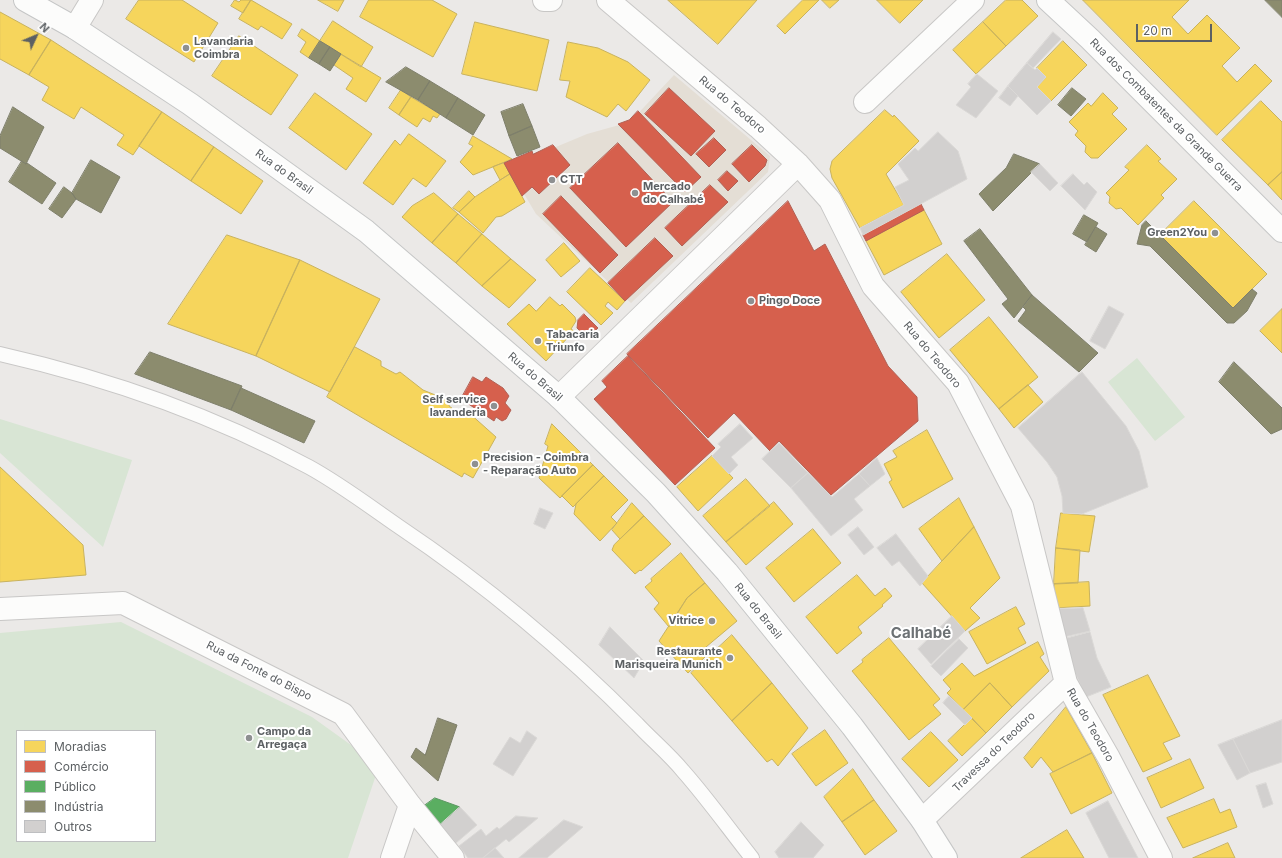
<!DOCTYPE html>
<html>
<head>
<meta charset="utf-8">
<style>
  body { margin:0 }
  #map { position:relative; width:1282px; height:858px; overflow:hidden; background:#ebe9e7; font-family:Inter,sans-serif }
  canvas { display:block }
  .legend { position:absolute; left:16px; top:730px; width:140px; height:112px; box-sizing:border-box; background:#fff; border:1px solid #bebfc1; margin:0; padding:5px 7px; list-style:none; font-size:12px; color:#5c6063 }
  .legend li { display:flex; align-items:center; gap:8px; height:20px }
  .legend b { width:20px; border:1px solid #bebfc1 }
  .north { position:absolute; left:16px; top:16px; width:40px; height:40px; -webkit-text-stroke:3px #fff; paint-order:stroke; rotate:46deg; font-size:11px; font-weight:700; line-height:16px; text-align:center; color:#5c6063 }
  .north::after { content:''; display:block; margin:auto; width:14px; height:18px; background:#5c6063; clip-path:polygon(50% 0,100% 100%,50% 72%,0 100%) }
  .scale { position:absolute; left:1136px; top:24px; width:76px; height:18px; box-sizing:border-box; border:2px solid #5c6063; border-top:0; padding-left:5px; font-size:12px; line-height:14px; white-space:nowrap; color:#5c6063; -webkit-text-stroke:3px #fff; paint-order:stroke }
</style>
</head>
<body>
<div id="map">
<canvas width="1282" height="858"></canvas>
<ul class="legend">
<li><b style="height:11px;background:#f6d55c"></b>Moradias</li>
<li><b style="height:11px;background:#d6604d"></b>Comércio</li>
<li><b style="height:11px;background:#5aae61"></b>Público</li>
<li><b style="height:11px;background:#8c8c6e"></b>Indústria</li>
<li><b style="height:11px;background:#d2d0cf"></b>Outros</li>
</ul>
<div class="north">N</div>
<div class="scale">20 m</div>
</div>
<script>
const ctx = document.querySelector('canvas').getContext('2d');
ctx.lineJoin = 'round';
function fillPath(path, color) { ctx.fillStyle = color; ctx.fill(path, 'evenodd'); }
function stroke(path, color, width, dash) { ctx.strokeStyle = color; ctx.lineWidth = width; ctx.lineCap = dash ? 'butt' : 'round'; ctx.setLineDash(dash || []); ctx.stroke(path); }
function label(font, color, halo, rows, align = 'center') {
  ctx.font = font + ' Inter,sans-serif'; ctx.lineWidth = 4; ctx.setLineDash([]); ctx.textBaseline = 'middle'; ctx.strokeStyle = halo; ctx.fillStyle = color; for (const [text, x, y, turn = 0] of rows) {
    ctx.save(); ctx.translate(x, y); ctx.rotate((+turn || 0) * Math.PI / 180); ctx.textAlign = isNaN(turn) ? turn : align; if (halo) ctx.strokeText(text, 0, 0); ctx.fillText(text, 0, 0); ctx.restore();
  }
}
const commercial = new Path2D(`
  M674,75L770,156L768,172L631,303L536,214L508,167L587,134L630,122Z`);
const green = new Path2D(`
  M1137,358L1185,417L1155,441L1108,382Z
  M0,419L132,460L103,547L0,453Z
  M121,622L312,717L351,745L377,772L348,858H0V633ZM17,731H155V841H17Z`);
const homes = new Path2D(`
  M139,0H182L218,23L194,62L126,19Z
  M235,0L239,2L241,0H251L243,13L231,6Z
  M251,0L292,24L282,39L261,26L258,30L239,19Z
  M318,0H344L338,11Z
  M369,0H432L457,14L433,57L360,17Z
  M668,0H757L718,44Z
  M803,0H819L785,34L777,26Z
  M822,0H839L830,8Z
  M877,0H923L900,23Z
  M1006,0H1022L1038,16L1006,46L983,22Z
  M1083,0H1189L1172,17L1188,34L1207,15L1240,48L1222,66L1237,82L1255,64L1272,81L1217,135Z
  M0,12L51,40L29,75L0,59Z
  M333,21L373,47L361,67L320,41Z
  M475,22L549,40L537,91L462,74Z
  M983,22L1006,46L976,74L953,50Z
  M302,29L320,41L309,58L300,52L306,42L298,36Z
  M239,36L298,75L271,115L212,76Z
  M51,40L162,112L133,155L117,145L124,135L81,107L74,119L42,100L49,87L29,75Z
  M1063,41L1087,65L1051,101L1037,87L1046,77L1037,68Z
  M568,42L598,48L628,62L650,80L626,111L618,104L607,117L566,97L570,81L560,80Z
  M341,54L381,78L366,102L346,89L353,78L334,65Z
  M401,90L411,97L399,115L389,108Z
  M315,93L372,134L346,170L289,128Z
  M1103,93L1118,108L1112,114L1127,129L1098,158H1091L1085,152L1086,146L1075,135L1078,131L1069,122L1088,103L1091,106Z
  M411,97L440,114L437,118L433,116L430,122L423,118L417,127L399,115Z
  M1261,101L1282,122V172L1268,185L1222,140Z
  M885,110L893,117L894,115L919,141L886,174L904,205L860,228L832,178L830,169L832,161Z
  M162,112L214,147L191,181L139,146Z
  M409,134L446,161L426,187L413,178L393,205L363,183L395,140L400,145Z
  M473,136L512,159L473,175L460,162L473,146L469,144Z
  M1147,145L1161,159L1158,161L1177,179L1161,195L1164,198L1138,225L1121,208L1116,209L1109,203L1110,197L1106,193L1129,170L1125,167Z
  M214,147L263,181L241,214L191,181Z
  M504,163L510,174L500,180L493,167Z
  M1282,172V200L1268,185Z
  M510,174L525,202L502,216L496,217L483,233L459,212L475,197Z
  M469,191L475,197L459,212L453,208Z
  M434,193L458,214L432,243L402,217L412,206Z
  M1194,201L1267,274L1233,308L1160,235Z
  M924,210L942,244L884,275L866,241Z
  M458,214L482,234L456,263L432,243Z
  M482,234L511,259L482,286L456,263Z
  M227,235L300,260L256,356L168,324Z
  M564,243L580,261L561,277L546,260Z
  M947,254L985,300L939,338L901,292Z
  M511,259L536,280L509,308L482,286Z
  M300,260L380,299L330,392L256,356Z
  M590,268L625,301L617,310L608,302L605,306L613,313L601,325L567,292Z
  M550,297L560,306L562,304L575,317L576,321L571,329L574,331L546,361L507,324L529,304L536,311Z
  M1282,309V353L1260,331Z
  M989,317L1038,377L999,409L950,350Z
  M355,347L381,361V366L396,374L400,372L423,390L450,401L449,406L463,416L468,412L496,437L473,478L464,473L462,477L327,397Z
  M1028,385L1043,402L1014,428L999,409Z
  M552,424L593,465L560,498L539,478L548,446L545,444Z
  M927,430L953,479L903,508L889,482L892,480L884,464L897,457L893,451Z
  M712,456L733,478L698,511L677,487Z
  M593,465L604,476L573,507L562,496Z
  M0,467L83,545L86,575L0,582Z
  M604,476L628,500L611,517L617,523L600,541L574,514L576,504Z
  M746,479L770,506L726,542L703,516Z
  M959,498L974,527L942,561L919,529Z
  M774,502L793,524L746,565L726,542Z
  M632,503L644,516L620,539L612,530Z
  M1061,513L1095,516L1089,552L1056,548Z
  M644,516L671,544L641,571L640,570L635,574L612,550L614,545Z
  M974,527L1000,578L970,608L980,618L965,631L922,583Z
  M813,529L841,563L794,602L766,568Z
  M1056,548L1080,550L1078,583L1054,584Z
  M681,553L705,583L687,598L669,627L654,609L659,603L645,587L652,581L651,579Z
  M857,575L875,596L885,588L892,596L882,605L883,606L858,627L862,633L837,654L806,617Z
  M1089,582L1090,606L1055,608L1054,584Z
  M705,583L737,621L700,652L705,657L688,673L659,641L687,598Z
  M1016,607L1025,624L1018,628L1026,643L987,664L969,632Z
  M732,635L772,683L732,721L691,673Z
  M889,638L940,699L933,705L941,714L909,740L852,671L863,662L862,660Z
  M1038,642L1044,654L1040,657L1049,671L1012,707L990,683L963,710L947,693L951,689L943,680L962,663L974,676Z
  M1148,675L1180,736L1163,743L1172,759L1143,772L1103,695Z
  M772,683L808,728L778,766L772,759L767,762L732,721Z
  M990,683L1012,707L986,733L963,710Z
  M1066,707L1092,753L1053,772L1041,757L1032,768L1024,758Z
  M972,718L986,733L962,756L948,741Z
  M825,730L848,763L816,786L792,754Z
  M931,732L958,760L929,787L902,759Z
  M1092,753L1112,793L1071,814L1050,774Z
  M1190,759L1204,788L1161,808L1147,778Z
  M853,769L874,800L842,822L824,797Z
  M1214,799L1220,813L1230,809L1237,827L1183,848L1167,818Z
  M874,800L897,831L865,855L842,822Z
  M1067,830L1084,858H1021Z
  M1228,843L1235,858H1193Z`);
const shops = new Path2D(`
  M669,88L715,131L691,156L645,114Z
  M638,111L701,177L685,192L618,124L629,120Z
  M714,138L726,150L709,167L696,154Z
  M618,143L673,202L626,247L570,188Z
  M553,145L570,165L539,194L532,187L522,196L504,163L532,151L533,154Z
  M752,145L767,160L765,166L749,182L732,164Z
  M727,171L738,181L728,191L718,180Z
  M710,185L728,202L682,246L665,228Z
  M561,196L618,255L600,273L543,214Z
  M788,201L814,251L825,244L888,366L917,397L918,421L831,495L779,441L770,451L734,413L708,438L627,354Z
  M921,204L924,210L866,241L863,235Z
  M655,238L673,256L625,301L608,283Z
  M584,314L598,328L587,338L577,328L578,320Z
  M628,356L715,448L675,485L594,399L607,387L602,381Z
  M473,377L482,382L486,377L503,388L509,396L505,403L511,410L506,419L502,421L496,417L494,421L461,399Z`);
const public = new Path2D(`
  M435,798L460,807L440,825L424,806Z`);
const industry = new Path2D(`
  M1265,0H1282V17Z
  M320,41L330,47L319,64L309,58Z
  M330,47L341,54L330,71L319,64Z
  M406,67L430,81L418,100L386,82Z
  M430,81L458,98L446,118L418,100Z
  M1072,88L1086,99L1071,116L1058,105Z
  M458,98L485,115L473,135L446,118Z
  M523,104L532,126L509,136L501,112Z
  M13,107L44,127L26,164L0,148V136Z
  M532,126L540,147L517,156L509,136Z
  M1014,154L1040,164L993,211L979,194L1006,168Z
  M91,160L120,177L101,213L76,199L72,193Z
  M22,161L26,164L27,163L56,183L42,204L9,182Z
  M64,187L72,193L76,199L62,218L49,209Z
  M1084,215L1098,223L1087,242L1073,234Z
  M1146,221L1233,308L1252,289L1257,293L1247,311L1234,323H1227L1150,246L1137,244L1142,225Z
  M1096,227L1107,234L1096,252L1085,245Z
  M980,229L1032,295L1014,318L1002,304L1008,299L964,241Z
  M1032,295L1098,353L1079,372L1018,321L1026,310L1023,307Z
  M150,352L242,386L231,410L135,374Z
  M1234,362L1282,408V429L1271,434L1219,382Z
  M241,388L315,421L304,443L231,410Z
  M438,718L457,725L438,781L411,757L416,748L425,755Z`);
const building = new Path2D(`
  M1053,32L1061,39L1033,68L1027,63Z
  M1027,63L1035,70L1037,68L1046,77L1037,87L1051,101L1037,115L1008,86Z
  M977,74L998,91L976,118L956,105L971,87L968,84Z
  M1008,86L1018,96L1010,106L999,98Z
  M938,132L958,151L967,179L863,235L860,228L904,205L895,187L909,180L898,164L915,148L918,151Z
  M1040,164L1058,183L1050,191L1031,172Z
  M1073,174L1084,185L1087,182L1097,192L1085,210L1061,186Z
  M1109,306L1124,314L1105,349L1090,341Z
  M1082,372L1126,426L1139,451L1148,487L1082,514L1063,513L1062,496L1057,477L1047,462L1018,428Z
  M740,424L753,438L731,457L738,465L729,474L712,456L721,447L718,444Z
  M779,443L808,473L791,488L762,459Z
  M877,458L885,474L870,486L859,474Z
  M808,473L832,497L859,474L870,486L854,499L863,510L831,536L791,488Z
  M540,508L553,513L545,529L534,524Z
  M858,527L874,547L864,555L848,535Z
  M896,534L928,576L920,586L899,561L892,566L877,548Z
  M1083,608L1090,631L1064,637L1056,609Z
  M952,616L965,631L931,664L918,649Z
  M610,627L644,661L634,678L599,645Z
  M1090,632L1097,658L1111,687L1086,697L1071,664L1064,639Z
  M959,639L968,648L941,676L931,666Z
  M949,696L972,718L965,725L943,703Z
  M1282,720V762L1250,773L1233,739Z
  M527,731L537,738L513,776L493,764L510,737L520,743Z
  M1233,739L1250,773L1237,780L1218,745Z
  M1266,783L1273,804L1263,808L1256,786Z
  M1108,801L1138,858H1109L1086,813Z
  M460,807L477,825L456,843L440,825Z
  M516,816L538,818L509,842L506,839L483,858H468L459,846L481,829L486,836L497,827L499,829Z
  M564,820L583,827L547,858H519Z
  M801,822L824,845L813,858H779L775,852Z
  M495,848L504,858H483Z`);
const lane = new Path2D(`
  M0,354C106,378 213,415 309,467C340,484 369,506 398,526C486,585 563,649 637,724C652,740 669,754 683,771C707,798 729,829 752,858`);
const street = new Path2D(`
  M544,0H551
  M608,0L758,127L798,164L830,200L873,286L958,383L1022,506L1066,683L1109,758L1161,858
  M75,28L92,0
  M865,102L973,0
  M559,397L798,164
  M0,609L123,603L343,714L410,805L453,858
  M922,820L1066,683
  M392,858L410,805`);
const secondary = new Path2D(`
  M25,0L75,28L190,104L366,231L559,397L656,493L727,572L852,726L922,820L946,858
  M1048,0L1090,39L1282,231`);
const markers = [
  [186,48,4,"#8e9091"],
  [552,180,4,"#8e9091"],
  [635,193,4,"#8e9091"],
  [1215,233,4,"#8e9091"],
  [751,301,4,"#8e9091"],
  [538,341,4,"#8e9091"],
  [494,406,4,"#8e9091"],
  [475,464,4,"#8e9091"],
  [712,621,4,"#8e9091"],
  [730,658,4,"#8e9091"],
  [249,738,4,"#8e9091"]
];
const poiNames = [
  ["Lavandaria",194,42],
  ["Coimbra",194,55],
  ["CTT",560,180],
  ["Mercado",643,187],
  ["do Calhabé",643,200],
  ["Green2You",1207,233,"right"],
  ["Pingo Doce",759,301],
  ["Tabacaria",546,335],
  ["Triunfo",546,348],
  ["Self service",486,400,"right"],
  ["lavanderia",486,413,"right"],
  ["Precision - Coimbra",483,458],
  ["- Reparação Auto",483,471],
  ["Vitrice",704,621,"right"],
  ["Restaurante",722,652,"right"],
  ["Marisqueira Munich",722,665,"right"],
  ["Campo da",257,732],
  ["Arregaça",257,745]
];
const streetNames = [
  ["Rua do Teodoro",732,105,40],
  ["Rua dos Combatentes da Grande Guerra",1166,115,45],
  ["Rua do Brasil",284,172,36],
  ["Rua do Teodoro",932,355,50],
  ["Rua do Brasil",535,377,41],
  ["Rua do Brasil",758,611,51],
  ["Rua da Fonte do Bispo",259,671,27],
  ["Rua do Teodoro",1090,725,60],
  ["Travessa do Teodoro",994,752,-44]
];
const districtNames = [
  ["Calhabé",921,633]
];
fillPath(commercial, '#e4ded5');
fillPath(green, '#d8e5d4');
fillPath(homes, '#f6d55c');
stroke(homes, '#c8b25e', 1);
fillPath(shops, '#d6604d');
stroke(shops, '#b16054', 1);
fillPath(public, '#5aae61');
stroke(public, '#5b9762', 1);
fillPath(industry, '#8c8c6e');
stroke(industry, '#7e7f6b', 1);
fillPath(building, '#d2d0cf');
stroke(building, '#dad8d6', 1);
stroke(lane, '#c8c7c6', 16);
stroke(street, '#c8c7c6', 24);
stroke(secondary, '#c5c6c6', 24);
stroke(lane, '#fcfcfb', 14);
stroke(street, '#fcfcfb', 22);
stroke(secondary, '#fcfcfb', 22);
for (const [x, y, r, color] of markers) { const dot = new Path2D(); dot.arc(x, y, r, 0, 2 * Math.PI); ctx.fillStyle = color; ctx.fill(dot); stroke(dot, '#fff', 1.5); }
label('bold 11px', '#5c6063', '#fff', poiNames, 'left');
label('11px', '#5c6063', '#fff', streetNames);
label('bold 15px', '#6d7275', '#fff', districtNames);
</script>
</body>
</html>
